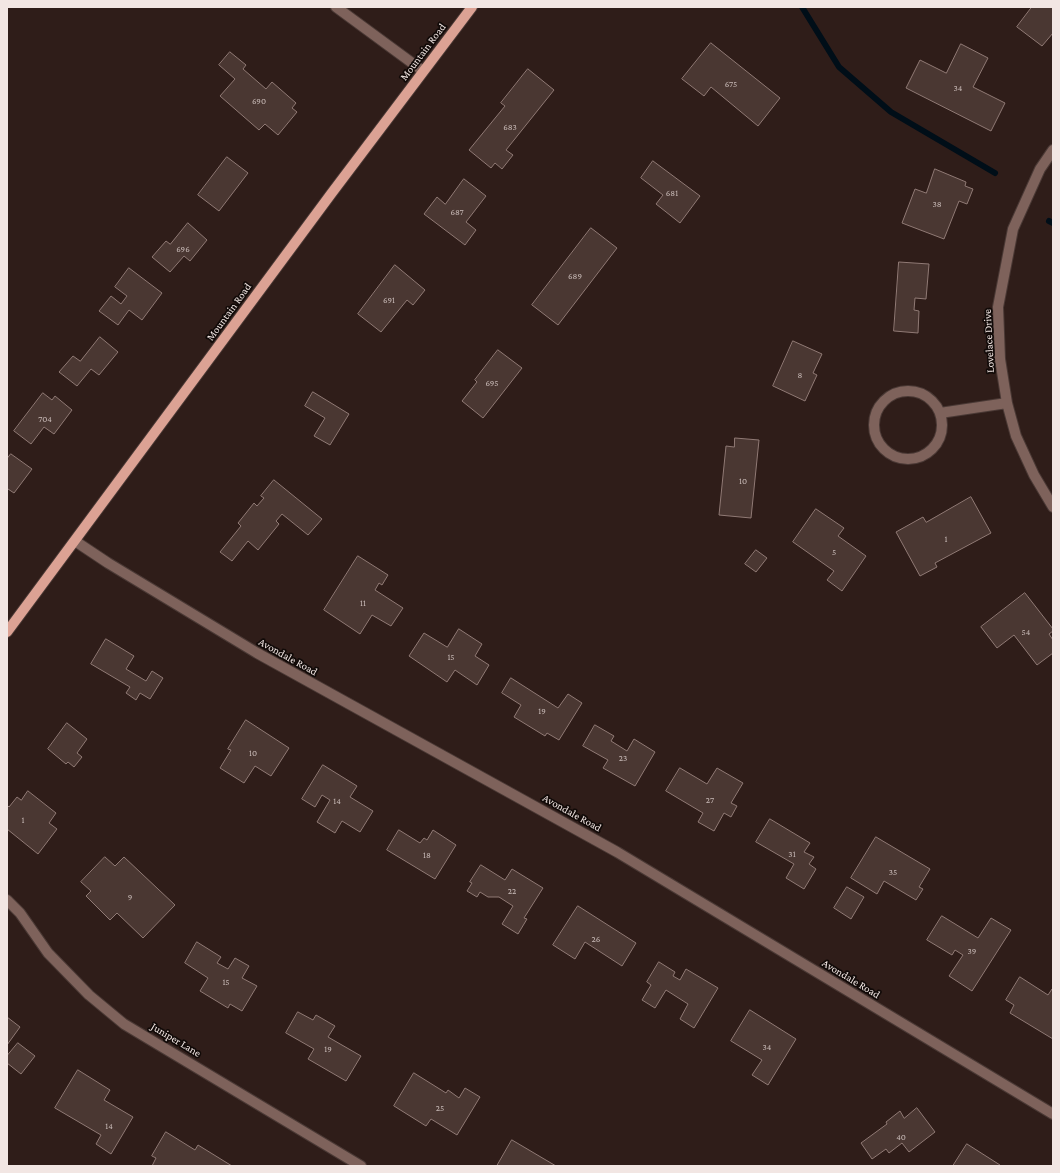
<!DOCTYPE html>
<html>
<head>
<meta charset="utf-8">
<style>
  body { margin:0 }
  #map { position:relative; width:1060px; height:1173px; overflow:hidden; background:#2f1d19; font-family:"Crimson Pro",serif }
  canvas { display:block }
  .frame { position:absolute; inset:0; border:8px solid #f2e6e3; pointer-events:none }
</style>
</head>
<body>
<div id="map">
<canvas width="1060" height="1173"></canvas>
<div class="frame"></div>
</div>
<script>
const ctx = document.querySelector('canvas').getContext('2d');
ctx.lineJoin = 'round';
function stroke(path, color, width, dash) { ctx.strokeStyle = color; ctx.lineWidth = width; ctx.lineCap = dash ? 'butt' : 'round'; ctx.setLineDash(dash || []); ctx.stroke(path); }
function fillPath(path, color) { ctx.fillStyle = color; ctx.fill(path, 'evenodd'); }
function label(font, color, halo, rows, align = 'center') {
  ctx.font = font + ' "Crimson Pro",serif'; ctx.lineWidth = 3.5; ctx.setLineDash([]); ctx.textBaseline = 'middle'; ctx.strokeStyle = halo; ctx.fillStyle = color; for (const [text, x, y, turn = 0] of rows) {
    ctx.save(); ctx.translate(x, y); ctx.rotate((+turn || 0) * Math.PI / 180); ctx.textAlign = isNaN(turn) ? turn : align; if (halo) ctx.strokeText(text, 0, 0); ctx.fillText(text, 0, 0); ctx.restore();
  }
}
const stream = new Path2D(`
  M802,7L839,67L891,112L995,173
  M1049,221L1053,223`);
const building = new Path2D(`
  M1032,7H1053V33L1042,46L1017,27Z
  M711,43L780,98L758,126L711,87L704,96L682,79Z
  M961,44L988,58L973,87L1005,103L991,131L906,88L920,60L946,73Z
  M230,52L246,65L243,69L266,89L272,82L296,103L292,108L297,112L278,135L265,124L259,130L220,96L235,79L219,65Z
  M528,69L554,90L506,150L513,155L502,169L495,163L491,168L469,150L505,106L501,103Z
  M227,157L248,173L219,211L198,195Z
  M653,161L700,196L680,223L656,204L663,195L641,178Z
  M935,169L966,182L965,186L973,189L967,204L959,201L944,239L902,223L915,189L926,193Z
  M464,179L486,196L466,222L476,230L465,245L424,214L437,197L445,204Z
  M188,223L207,240L190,261L184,256L170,272L152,257L166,241L170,244Z
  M591,228L617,248L558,325L532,305Z
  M899,262L929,264L926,299L915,298L914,310L919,311L918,333L894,331Z
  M395,265L425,290L413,305L407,300L381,332L358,314Z
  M129,268L162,293L142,320L129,310L118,325L99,311L111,296L121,304L127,296L115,287Z
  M100,337L118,352L99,375L91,369L77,386L59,372L73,356L80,361Z
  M793,341L822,354L813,373L817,375L805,401L773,386Z
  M498,350L522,368L483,418L462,401L477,382L475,380Z
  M313,392L349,414L330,445L314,436L325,418L305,406Z
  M43,393L52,400L55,396L72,410L54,434L44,427L31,444L14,431Z
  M735,438L759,440L751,518L719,515L726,446L734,447Z
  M11,454L32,469L14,493L8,489L7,490V459Z
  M274,480L322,519L308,535L282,514L276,521L279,524L258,550L248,541L232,561L220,552L241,526L238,523L254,503L257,506L264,498L261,496Z
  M971,497L991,533L935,563L937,567L920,576L896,532L923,517L926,522Z
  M816,509L844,528L838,536L866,556L842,591L827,580L834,571L793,542Z
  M756,550L767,558L756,572L745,564Z
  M358,556L388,575L382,585L379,583L375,590L403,608L391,626L372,615L360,634L324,610Z
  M1025,593L1053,629V631L1049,634L1053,640V653L1037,665L1014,635L997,648L981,627Z
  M459,629L482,644L475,656L489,665L477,685L455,670L447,682L409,656L424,633L447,647Z
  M106,639L134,656L126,669L146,681L152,671L163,678L150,699L140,693L136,700L126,693L130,687L91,664Z
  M511,678L558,708L568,694L582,703L559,740L547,733L545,736L514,717L521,705L502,693Z
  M246,720L289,748L271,776L255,766L244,783L220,768L231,750L228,749Z
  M67,723L87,739L77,753L82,757L74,767L68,762L66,764L48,749Z
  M595,725L614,736L611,741L627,751L634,739L655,752L635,786L603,768L608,760L583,746Z
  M323,765L357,786L350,797L373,811L360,832L342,821L335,833L317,822L330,800L322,795L315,807L302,799Z
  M680,768L707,784L717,768L743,783L731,803L737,806L731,817L724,813L714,831L698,822L703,813L666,791Z
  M28,791L56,813L49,823L57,829L38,854L7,829V805L9,807L17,797L21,800Z
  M770,819L810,843L804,852L814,857L809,864L816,869L804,889L786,878L794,864L756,842Z
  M399,830L420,843L424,838L427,840L433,830L456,845L435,879L387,850Z
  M876,837L930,869L919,887L923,889L916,900L884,881L877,894L851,878Z
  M105,857L115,866L124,857L175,905L143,938L117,913L110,920L86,896L91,891L81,882Z
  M481,865L505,880L512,869L543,888L524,918L527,919L518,934L502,924L513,906L499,897H488L480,892L477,897L467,891L472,883L470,882Z
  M847,887L864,897L851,919L834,908Z
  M578,906L636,943L622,966L585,942L575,959L553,945Z
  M942,916L978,938L991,918L1011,930L972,991L949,976L963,955L955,950L952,955L927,940Z
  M197,942L221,957L217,963L228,969L235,958L249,966L242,978L257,986L242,1011L230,1004L228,1008L200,991L208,978L185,963Z
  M659,962L675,972L673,976L680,980L686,969L718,988L694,1028L680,1019L688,1004L666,990L655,1008L642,1000L651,985L647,982Z
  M1020,977L1048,995L1052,989L1053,990V1039L1010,1013L1014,1005L1006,1000Z
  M750,1010L796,1039L768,1085L752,1075L762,1060L731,1041Z
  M298,1012L313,1020L316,1015L335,1026L328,1037L361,1056L346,1081L308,1059L314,1049L286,1033Z
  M7,1017L20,1027L7,1045Z
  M18,1043L35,1056L21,1074L7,1063V1056Z
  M78,1070L110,1090L104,1100L133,1117L111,1154L96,1144L101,1135L55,1108Z
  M414,1073L446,1093L448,1090L459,1098L465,1088L480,1097L457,1135L431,1119L426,1126L394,1106Z
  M917,1108L935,1132L909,1152L902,1143L889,1153L886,1149L872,1159L861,1143L887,1124L886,1122L900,1111L904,1118Z
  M166,1132L195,1150L198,1145L232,1166H152L156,1158L152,1156Z
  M512,1140L556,1166H497Z
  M967,1144L1000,1165L1001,1166H953Z`);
const minor = new Path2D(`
  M336,7L423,71
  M1053,150L1040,169L1013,229L998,307L1000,359L1007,403L1016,436L1034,475L1053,507
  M874 425a34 34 0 1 1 68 0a34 34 0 1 1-68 0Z
  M940,413L1007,403
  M75,541L108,563L257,653L617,852L1053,1114
  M7,900L20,913L48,953L89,995L124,1024L361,1166`);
const major = new Path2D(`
  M7,632L331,194L472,7`);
const numberNames = [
  ["675",731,84],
  ["34",958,88],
  ["690",259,101],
  ["683",510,127],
  ["681",672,193],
  ["38",937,204],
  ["687",457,212],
  ["696",183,249],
  ["689",575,276],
  ["691",389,300],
  ["8",800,375],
  ["695",492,383],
  ["704",45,419],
  ["10",743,481],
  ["1",946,539],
  ["5",834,552],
  ["11",363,603],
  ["54",1026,632],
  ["15",451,657],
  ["19",542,711],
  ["10",253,753],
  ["23",623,758],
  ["27",710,800],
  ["14",337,801],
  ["1",23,820],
  ["31",792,854],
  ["18",427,855],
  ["35",893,872],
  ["22",512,891],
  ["9",130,897],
  ["26",596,939],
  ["39",972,951],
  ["15",226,982],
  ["34",767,1047],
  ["19",328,1049],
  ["25",440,1108],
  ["14",109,1126],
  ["40",901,1137]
];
const streetNames = [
  ["Mountain Road",423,52,-53],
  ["Mountain Road",229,312,-54],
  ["Lovelace Drive",989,341,-93],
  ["Avondale Road",288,657,29],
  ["Avondale Road",572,813,29],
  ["Avondale Road",851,979,31],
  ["Juniper Lane",176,1040,31]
];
stroke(stream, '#000e18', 6);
fillPath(building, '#4a3732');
stroke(building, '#907a75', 1);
stroke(minor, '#4a3935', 12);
stroke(major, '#4a3935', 12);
stroke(minor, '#7e625b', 10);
stroke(major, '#dca294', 10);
label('9px', '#c8bab7', null, numberNames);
label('11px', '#f2e6e3', '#110a08', streetNames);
</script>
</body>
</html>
